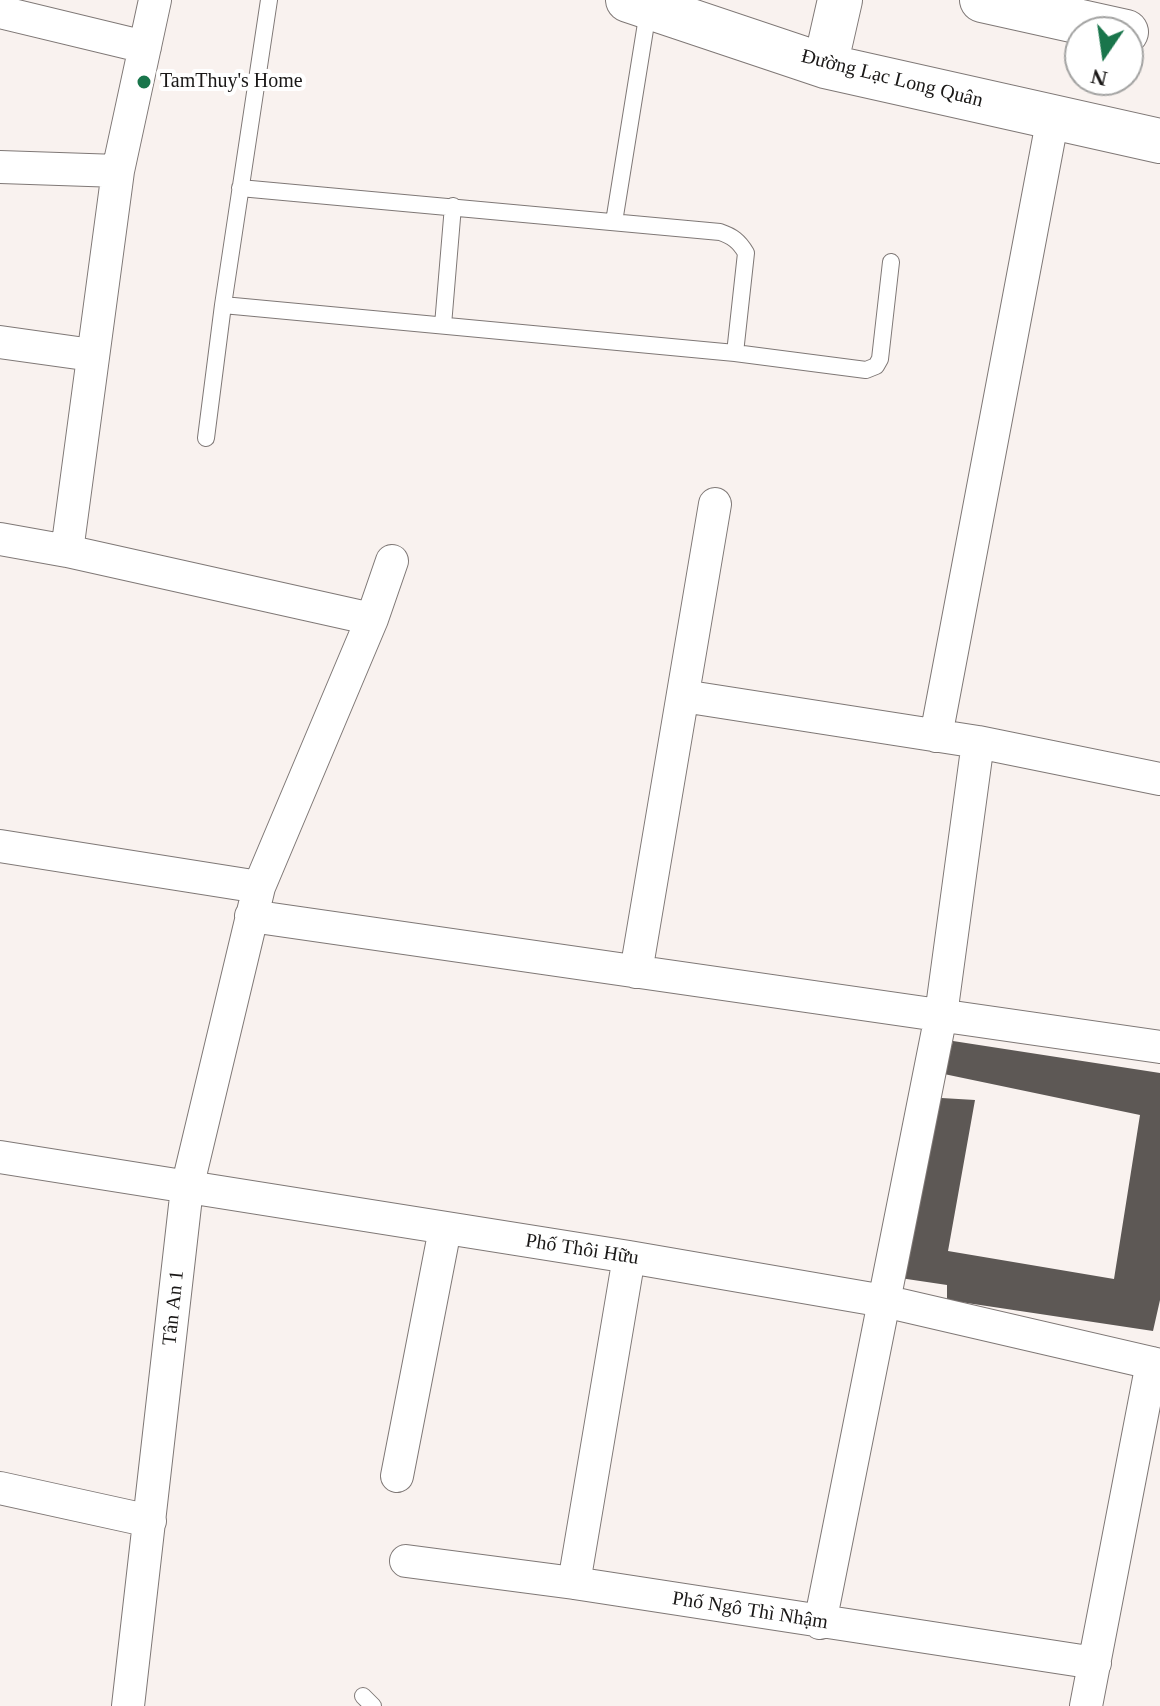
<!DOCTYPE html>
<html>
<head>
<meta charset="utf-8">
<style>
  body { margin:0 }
  #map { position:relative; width:1160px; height:1706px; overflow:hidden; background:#f9f2ef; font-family:"Times New Roman",serif }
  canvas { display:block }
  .north { position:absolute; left:1064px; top:16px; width:80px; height:80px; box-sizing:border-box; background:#fff; border:2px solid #a3a3a2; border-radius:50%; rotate:193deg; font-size:22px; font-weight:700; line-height:32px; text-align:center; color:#1a1817 }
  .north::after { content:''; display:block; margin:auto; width:28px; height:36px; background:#19754b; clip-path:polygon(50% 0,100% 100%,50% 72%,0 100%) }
</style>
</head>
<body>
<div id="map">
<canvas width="1160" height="1706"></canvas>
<div class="north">N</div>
</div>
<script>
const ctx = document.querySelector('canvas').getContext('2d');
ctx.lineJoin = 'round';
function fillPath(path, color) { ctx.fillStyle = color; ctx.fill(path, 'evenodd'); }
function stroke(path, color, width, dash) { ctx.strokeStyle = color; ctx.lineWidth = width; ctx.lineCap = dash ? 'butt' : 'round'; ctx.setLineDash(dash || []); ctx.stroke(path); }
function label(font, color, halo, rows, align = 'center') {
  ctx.font = font + ' "Times New Roman",serif'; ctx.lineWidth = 8; ctx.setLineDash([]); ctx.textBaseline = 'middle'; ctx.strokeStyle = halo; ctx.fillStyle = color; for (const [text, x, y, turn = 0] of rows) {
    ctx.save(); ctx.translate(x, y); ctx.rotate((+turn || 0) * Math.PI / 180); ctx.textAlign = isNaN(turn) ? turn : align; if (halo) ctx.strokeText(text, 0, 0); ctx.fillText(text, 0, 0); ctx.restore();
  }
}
const building = new Path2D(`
  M953,1041L1160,1073V1300L1153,1331L947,1300V1285L900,1278L925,1097L975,1100L948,1251L1114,1279L1140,1115L944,1074Z`);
const lane = new Path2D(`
  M240,188L720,232C732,236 739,241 746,253L735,353
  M614,222L648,11
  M223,305L735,353L866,370L876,366L880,359L891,262
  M443,325L453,206
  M206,438L223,305L269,0
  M363,1696L373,1706`);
const street = new Path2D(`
  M0,12L145,47
  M0,167L118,171
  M0,342L92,355
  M0,539L67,551L372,619
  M67,551L118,171L155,0
  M683,696L978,742L1160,779
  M936,736L1053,117
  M0,846L259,887
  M251,916L1160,1047
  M636,972L715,504
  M0,1157L629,1257L884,1301L1160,1365
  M397,1476L445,1229
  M0,1488L150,1521
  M406,1561L574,1583L1095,1663
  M574,1583L629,1257
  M820,1623L941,1015L978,742
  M128,1706L187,1188L259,887L372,619L392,561
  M1086,1706L1152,1363`);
const secondary = new Path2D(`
  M628,0L825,66L1160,141
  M982,0L1126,32
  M825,66L840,0`);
const markers = [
  [144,82,8,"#19754b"]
];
const streetNames = [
  ["Đường Lạc Long Quân",892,79,14],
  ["Phố Thôi Hữu",582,1250,9],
  ["Tân An 1",174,1308,-84],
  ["Phố Ngô Thì Nhậm",750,1611,9]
];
const poiNames = [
  ["TamThuy's Home",160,82]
];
fillPath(building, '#5d5855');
stroke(lane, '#7f7876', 18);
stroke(street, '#7f7876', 34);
stroke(secondary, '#7f7876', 46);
stroke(lane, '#fff', 16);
stroke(street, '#fff', 32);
stroke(secondary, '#fff', 44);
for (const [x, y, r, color] of markers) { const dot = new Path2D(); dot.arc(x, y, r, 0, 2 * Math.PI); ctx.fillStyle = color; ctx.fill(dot); stroke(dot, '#fff', 3); }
label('20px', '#1a1817', '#fff', streetNames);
label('20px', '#1a1817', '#fff', poiNames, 'left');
</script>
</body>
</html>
